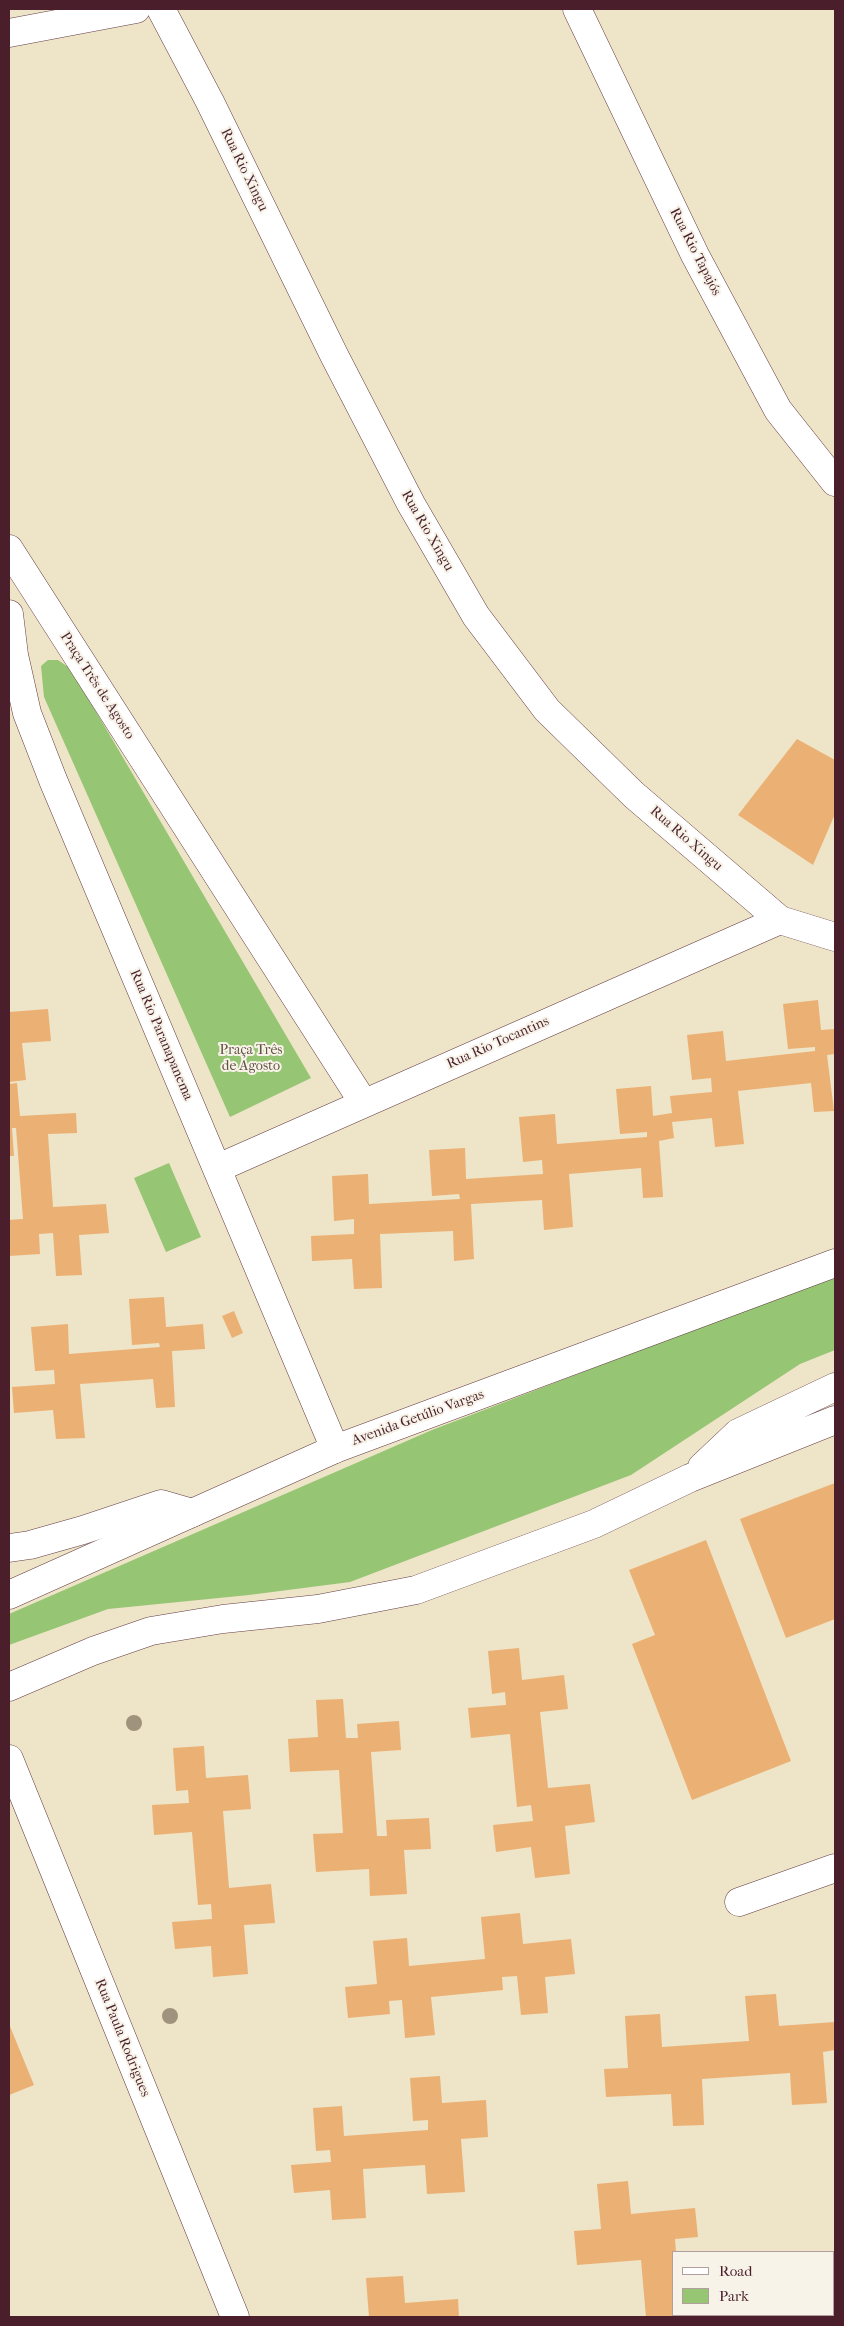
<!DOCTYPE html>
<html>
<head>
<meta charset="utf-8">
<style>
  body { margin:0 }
  #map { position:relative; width:844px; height:2326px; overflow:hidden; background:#eee4c7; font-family:"IM FELL French Canon",serif }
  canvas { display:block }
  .frame { position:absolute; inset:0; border:10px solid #4a1f2b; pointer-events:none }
  .legend { position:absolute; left:672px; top:2251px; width:162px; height:65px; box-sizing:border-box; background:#f7f3e8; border:1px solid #b29e9c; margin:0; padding:6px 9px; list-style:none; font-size:15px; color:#4a1f2b }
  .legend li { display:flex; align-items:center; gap:10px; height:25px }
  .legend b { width:25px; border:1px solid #b29e9c }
</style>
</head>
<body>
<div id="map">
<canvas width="844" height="2326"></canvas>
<div class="frame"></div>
<ul class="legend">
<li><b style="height:6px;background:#fff"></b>Road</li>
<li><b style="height:14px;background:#96c574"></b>Park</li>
</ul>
</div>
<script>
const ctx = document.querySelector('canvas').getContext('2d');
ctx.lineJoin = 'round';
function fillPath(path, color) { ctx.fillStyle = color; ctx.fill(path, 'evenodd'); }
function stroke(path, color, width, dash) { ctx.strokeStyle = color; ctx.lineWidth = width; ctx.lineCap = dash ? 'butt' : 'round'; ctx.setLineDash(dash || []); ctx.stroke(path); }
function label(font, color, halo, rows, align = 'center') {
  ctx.font = font + ' "IM FELL French Canon",serif'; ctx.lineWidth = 4; ctx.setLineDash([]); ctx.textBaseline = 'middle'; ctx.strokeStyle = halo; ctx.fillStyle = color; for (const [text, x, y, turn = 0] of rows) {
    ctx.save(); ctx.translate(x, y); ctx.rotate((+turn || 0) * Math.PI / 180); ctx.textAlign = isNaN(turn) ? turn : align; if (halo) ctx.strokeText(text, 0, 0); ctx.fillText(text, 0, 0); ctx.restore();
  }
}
const green = new Path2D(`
  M48,660H58L71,669L311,1078L230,1117L44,697L41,666Z
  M169,1163L201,1237L166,1252L134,1178Z
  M835,1275V1350L800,1364L631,1475L350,1582L249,1595L108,1609L9,1645V1614L432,1430Z`);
const building = new Path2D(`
  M797,739L835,760V814L813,865L738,815Z
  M818,1000L821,1030L835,1029V1054L827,1055L834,1111L814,1112L811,1083L738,1091L744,1144L715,1147L712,1118L672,1122L674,1138L659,1141L663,1197L643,1198L641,1168L569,1174L573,1227L544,1230L542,1200L471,1204L474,1259L454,1261L453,1231L380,1234L382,1288L354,1289L352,1259L312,1261L311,1236L354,1234V1219L334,1221L332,1176L368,1174L369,1204L460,1199L459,1194L432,1196L429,1150L465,1148L466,1179L543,1174L542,1160L523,1162L519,1117L555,1114L557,1144L647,1137V1132L620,1134L616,1089L651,1086L653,1116L672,1113L670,1096L712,1092L711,1078L692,1080L687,1035L723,1031L726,1061L815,1051V1047L788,1049L783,1004Z
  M48,1009L51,1041L22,1043L26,1080L9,1082V1012Z
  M17,1083L20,1116L76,1113L77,1133L48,1134L53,1207L106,1204L109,1233L79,1235L82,1275L56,1276L53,1233L39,1234L40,1254L9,1256V1220L23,1219L16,1128H12L14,1156H9V1084Z
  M164,1297L166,1327L203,1324L205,1349L172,1351L175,1407L156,1408L153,1379L80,1384L85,1438L56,1439L53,1410L14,1413L12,1387L55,1384L54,1370L35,1371L31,1327L68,1324L69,1354L160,1347L159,1343L132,1345L129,1299Z
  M234,1311L243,1333L232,1338L222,1316Z
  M835,1483V1619L786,1638L740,1519Z
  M706,1540L791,1761L692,1800L632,1644L655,1635L629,1570Z
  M519,1648L522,1680L564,1675L568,1709L540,1712L548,1788L590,1784L595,1822L565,1826L570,1874L535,1878L531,1847L496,1852L493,1825L533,1821L531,1805L517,1807L510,1734L471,1738L468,1708L506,1705L505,1692L492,1694L488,1651Z
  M343,1699L346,1738H358L357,1724L399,1721L401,1750L371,1752L377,1836H387L386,1820L429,1818L431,1849L404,1850L407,1894L370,1896L369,1869L316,1872L313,1834L343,1833L339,1770L290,1772L288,1739L318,1737L316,1700Z
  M204,1746L206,1778L248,1775L251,1809L223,1811L229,1888L271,1884L275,1923L244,1925L248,1974L213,1977L211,1946L175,1949L172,1922L212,1919L211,1904L198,1905L192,1832L154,1835L152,1805L189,1803L188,1790L176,1791L173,1748Z
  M520,1913L523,1944L571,1939L575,1974L545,1977L548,2013L521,2015L517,1976L502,1977L503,1990L431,1997L435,2035L405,2038L402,2000L389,2001L390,2014L348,2018L345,1987L377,1984L373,1941L407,1938L409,1966L485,1959L481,1917Z
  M776,1994L779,2026L835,2022V2050L823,2052L827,2103L792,2105L790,2073L702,2079L704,2125L673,2126L671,2094L606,2097L604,2069L628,2068L625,2016L660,2014L662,2047L749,2041L745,1996Z
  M9,2024L34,2085L9,2095Z
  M440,2076L442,2103L486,2100L488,2137L461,2139L465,2192L427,2194L425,2165L363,2169L366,2218L332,2220L330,2190L294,2193L291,2165L331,2162L330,2150L316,2151L313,2108L342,2106L344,2136L428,2130V2120L413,2121L410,2078Z
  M628,2181L631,2214L695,2208L698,2237L675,2239L676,2252H673V2315H682V2317H646L641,2260L577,2265L574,2231L601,2229L597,2184Z
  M403,2276L405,2303L458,2299L459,2317H369L366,2278Z`);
const street = new Path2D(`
  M161,9L210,102L334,355L411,504L476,616L547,710L634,795L780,920L835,937
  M577,9L695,255L778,410L835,482
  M9,33L136,9
  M9,549L363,1102
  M9,614L14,655L27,713L53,780L335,1449
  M218,1168L780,920
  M739,1902L835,1868`);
const secondary = new Path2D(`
  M9,1759L235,2317`);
const primary = new Path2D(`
  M702,1467L738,1433L835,1387
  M9,1595L335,1449L835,1263
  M9,1687L93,1651L151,1631L223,1619L318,1609L416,1590L594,1524L690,1478L835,1420`);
const highway = new Path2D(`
  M9,1548L30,1545L83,1530L161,1504L192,1513`);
const trees = [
  [134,1723],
  [170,2016]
];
const streetNames = [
  ["Rua Rio Xingu",244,170,64],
  ["Rua Rio Tapajós",695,252,63],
  ["Rua Rio Xingu",427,531,60],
  ["Praça Três de Agosto",97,686,57],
  ["Rua Rio Xingu",686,839,41],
  ["Rua Rio Paranapanema",161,1035,67],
  ["Rua Rio Tocantins",498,1043,-24],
  ["Avenida Getúlio Vargas",418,1418,-20],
  ["Rua Paula Rodrigues",122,2038,68]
];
const parkNames = [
  ["Praça Três",251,1051],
  ["de Agosto",251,1067]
];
fillPath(green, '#96c574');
fillPath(building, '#ebb073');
stroke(street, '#633d42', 29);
stroke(secondary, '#633d42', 29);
stroke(primary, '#633d42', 29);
stroke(highway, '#633d42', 29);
stroke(street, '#fff', 28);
stroke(secondary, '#fff', 28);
stroke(primary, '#fff', 28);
stroke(highway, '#fff', 28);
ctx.fillStyle = '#a0937d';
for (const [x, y] of trees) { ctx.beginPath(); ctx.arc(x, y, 8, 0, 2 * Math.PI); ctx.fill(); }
label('14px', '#4a1f2b', '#f7f3e8', streetNames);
label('14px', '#615141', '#f7f3e8', parkNames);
</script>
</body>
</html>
